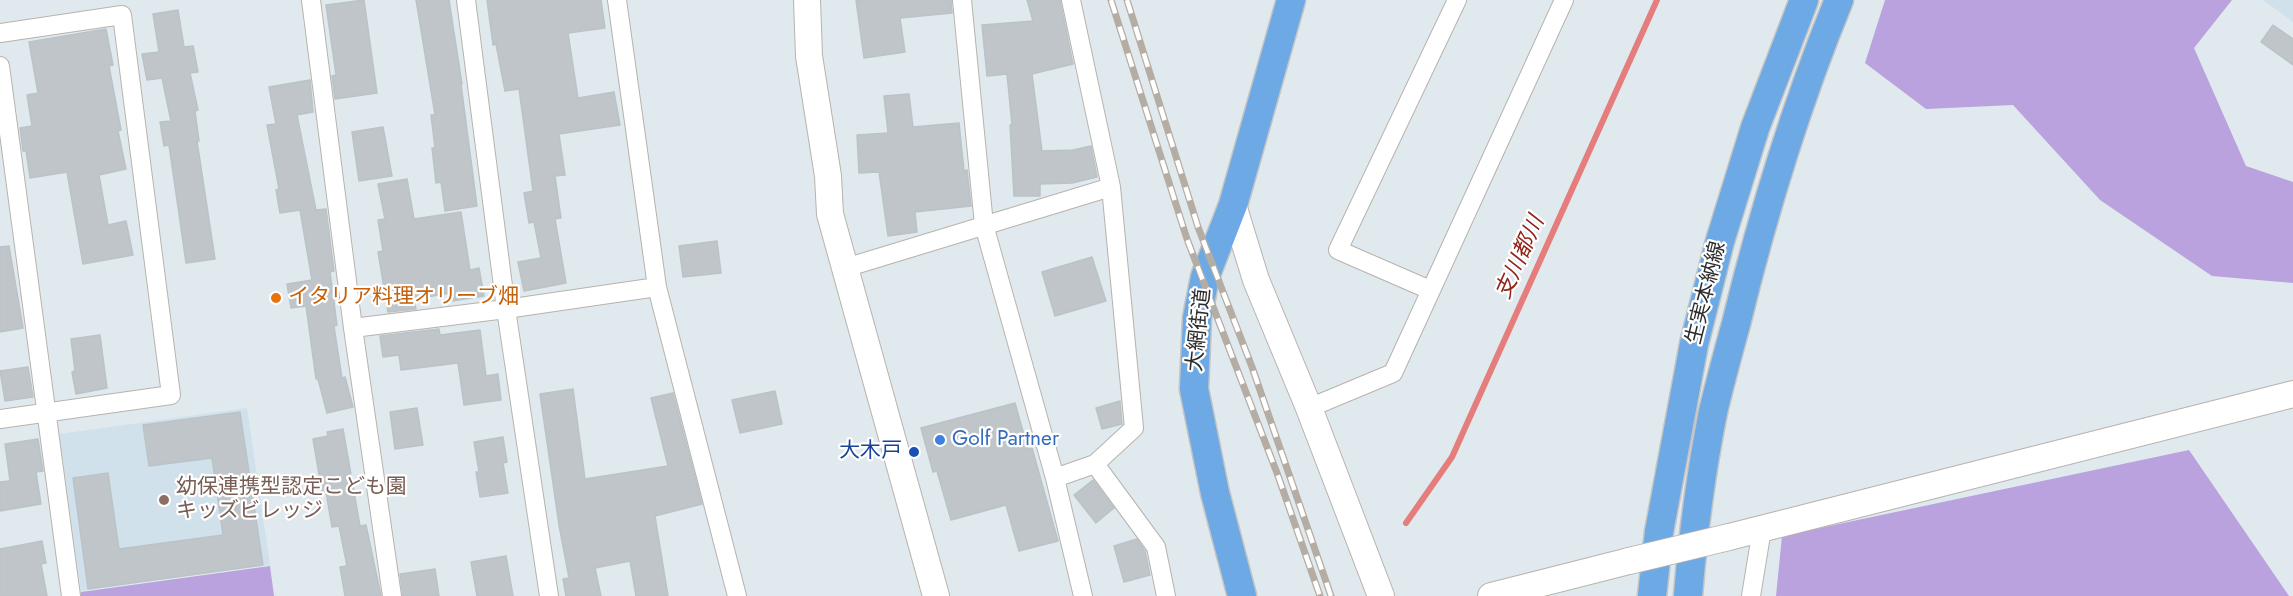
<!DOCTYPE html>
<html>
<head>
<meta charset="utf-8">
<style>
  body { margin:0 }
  canvas { display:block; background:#e0e9ed }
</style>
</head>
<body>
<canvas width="2293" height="596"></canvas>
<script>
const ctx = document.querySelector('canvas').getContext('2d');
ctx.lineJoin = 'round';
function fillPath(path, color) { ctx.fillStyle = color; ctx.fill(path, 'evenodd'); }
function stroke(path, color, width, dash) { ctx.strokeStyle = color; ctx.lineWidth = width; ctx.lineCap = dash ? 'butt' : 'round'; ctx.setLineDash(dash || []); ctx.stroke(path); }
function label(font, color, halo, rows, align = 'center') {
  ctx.font = font + ' Jost,"Noto Sans JP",sans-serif'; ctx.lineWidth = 4.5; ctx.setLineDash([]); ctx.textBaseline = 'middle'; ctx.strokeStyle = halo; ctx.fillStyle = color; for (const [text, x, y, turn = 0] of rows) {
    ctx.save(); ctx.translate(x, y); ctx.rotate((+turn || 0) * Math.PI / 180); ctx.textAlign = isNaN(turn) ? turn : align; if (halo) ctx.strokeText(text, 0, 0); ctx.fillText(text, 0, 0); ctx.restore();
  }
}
const education = new Path2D(`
  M2263,0H2293V22Z
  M247,408L270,565L81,591L59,434Z`);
const green = new Path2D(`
  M1885,0H2232L2194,48L2246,166L2293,182V283L2212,276L2100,200L2013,105L1926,109L1865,63Z
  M2189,450L2289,596H1776L1782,536Z
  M270,566L274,596H81V592Z`);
const stream = new Path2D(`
  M1406,523L1452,457L1657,0`);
const building = new Path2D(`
  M364,0L377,93L335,99L332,76L336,75L326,5Z
  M416,0H449L462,84H461L477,206L445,211L441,182L436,183L432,148H435L431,115H435Z
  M487,0H601L605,28L568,33L578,98L614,92L620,125L559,134L565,175L555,176L561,218L555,219L566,283L524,291L518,262L541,258L534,222L529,223L524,193L533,191L519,89L505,91L496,44L493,45Z
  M856,0H951L952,13L900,18L905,52L864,58Z
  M1027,0H1060L1073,64L1032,74L1042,151L1073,150L1091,146L1097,177L1072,183L1040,184V196H1014L1010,125H1012L1007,74L987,76L982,25L1033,21Z
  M178,10L184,47L193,46L198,72L190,73L198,110L195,111L199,141H197L215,259L186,263L169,145L164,146L160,122L171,121L162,78L147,80L142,54L159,52L153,14Z
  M2273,25L2293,39V65L2261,42Z
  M106,29L113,65L109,66L121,130L118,131L126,169L99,175L108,225L126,221L133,255L83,264L67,172L30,178L26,151H23L20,128L32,126L27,95L38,93L29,42Z
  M310,80L313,112L297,115L316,210L326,209L334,271L330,272L337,325L334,326L342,378L345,377L353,407L327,413L318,379H316L306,306L291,308L287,284L312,280L300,210L280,213L276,190L279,189L267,125L276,124L269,87Z
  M909,94L913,127L959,123L964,171L967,170L971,206L915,212L917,232L888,236L879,172L859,173L857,135L888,133L884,96Z
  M383,127L392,176L359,181L352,132Z
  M407,179L414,219L461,212L470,270L479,268L484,296L452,301L451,293L414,299L416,309L388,312L378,252L383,251L378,220L385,219L378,184Z
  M717,241L721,273L683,277L679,246Z
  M9,246L23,328L0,332V247Z
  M1092,257L1106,301L1055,316L1042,272Z
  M439,329L440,335L480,330L486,376L498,374L501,400L464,405L458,363L401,370L399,355L383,357L380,336Z
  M100,335L107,388L76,394L72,372L75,371L71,339Z
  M28,367L33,397L5,401L0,371Z
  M573,389L585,479L668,466L651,398L673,393L702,504L655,516L668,596H636L630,561L595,568L601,596H566L563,579L569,578L559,525L540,394Z
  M775,391L782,424L740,433L732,400Z
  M1120,401L1122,424L1102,429L1096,408Z
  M1015,403L1028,449L1032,448L1058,541L1019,551L1006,505L951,520L937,471L933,472L921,428Z
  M417,408L423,445L395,449L390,412Z
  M240,412L263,565L88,589L73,478L108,473L119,549L223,535L212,458L149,466L143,425Z
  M343,429L360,526L366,525L381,596H345L340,567L347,566L339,526L332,527L326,492H322L313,439L328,436L327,432Z
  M503,437L507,462L503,463L508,493L480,497L476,472H479L474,442Z
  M38,439L43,471L36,472L41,504L0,511V482L10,481L5,444Z
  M1093,480L1114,508L1096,523L1074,495Z
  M1137,539L1145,551L1150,575L1124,582L1114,546Z
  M42,541L46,563L41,564L47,596H0V549Z
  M506,556L513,596H477L471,562Z
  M435,569L439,596H403L400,574Z`);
const street = new Path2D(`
  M311,0L353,328L392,596
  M466,0L506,309L549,596
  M617,0L657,287
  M962,0L984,225L1055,478L1083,596
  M0,33L122,15L171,395L0,419
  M0,66L71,596
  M845,268L1111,187
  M1430,290L1338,250L1457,0
  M353,328L506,309L657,287L737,596
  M1309,408L1393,373L1564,0
  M1095,464L1156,547L1166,596
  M1055,478L1095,464L1134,428L1111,187L1071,0
  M1751,596L1762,529`);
const secondary = new Path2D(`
  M807,0L809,56L828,176L830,214L936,596
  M1233,205L1256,280L1309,408L1381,596
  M1729,537L2293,394
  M1491,596L1629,561`);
const primary = new Path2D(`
  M1242,596L1215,493L1194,389L1197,318L1205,277L1233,205L1291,0
  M1652,596L1659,532L1694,344L1720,241L1755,128L1804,0
  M1688,596C1693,534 1701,472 1713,412C1720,382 1728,353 1736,324C1763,213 1796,105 1839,0`);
const rail = new Path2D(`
  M1111,0L1187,239L1277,473L1320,596
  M1127,0L1198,227L1252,367L1331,596`);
const secondaryBridge = new Path2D(`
  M1629,561L1729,537`);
const markers = [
  [276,298,6,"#e8710a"],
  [940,440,6,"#3f7fe0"],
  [914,452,6,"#1a4fb4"],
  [164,500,6,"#8d6e63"]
];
const streetNames = [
  ["生実本納線",1707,293,-76],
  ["大網街道",1200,330,-84]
];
const foodNames = [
  ["イタリア料理オリーブ畑",288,298]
];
const shopNames = [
  ["Golf Partner",952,440]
];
const transitNames = [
  ["大木戸",902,452]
];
const educationNames = [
  ["幼保連携型認定こども園",176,488],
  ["キッズビレッジ",176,512]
];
const waterNames = [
  ["支川都川",1521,258,-66]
];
fillPath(education, '#d1e1ec');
fillPath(green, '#b9a2de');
stroke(stream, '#e57d7d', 6);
fillPath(building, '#bfc5c8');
stroke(building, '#bac3c8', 1.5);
stroke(street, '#b7b3ac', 20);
stroke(secondary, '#b7b3ac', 28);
stroke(primary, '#c4c4c4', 31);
stroke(street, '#fff', 18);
stroke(secondary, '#fff', 26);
stroke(primary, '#6ca9e5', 28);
stroke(rail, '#b5ada3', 7);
stroke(rail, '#fff', 4.5, [14]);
stroke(secondaryBridge, '#b7b3ac', 28, []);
stroke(secondaryBridge, '#fff', 26);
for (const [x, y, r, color] of markers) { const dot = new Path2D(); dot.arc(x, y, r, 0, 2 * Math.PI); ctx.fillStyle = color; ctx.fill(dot); stroke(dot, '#fff', 2); }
label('21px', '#2c2c2c', '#fff', streetNames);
label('21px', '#c56008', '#fff', foodNames, 'left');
label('21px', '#366cbe', '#fff', shopNames, 'left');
label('21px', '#164399', '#fff', transitNames, 'right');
label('21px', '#785e54', '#fff', educationNames, 'left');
label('italic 22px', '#932319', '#fff', waterNames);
</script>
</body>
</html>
